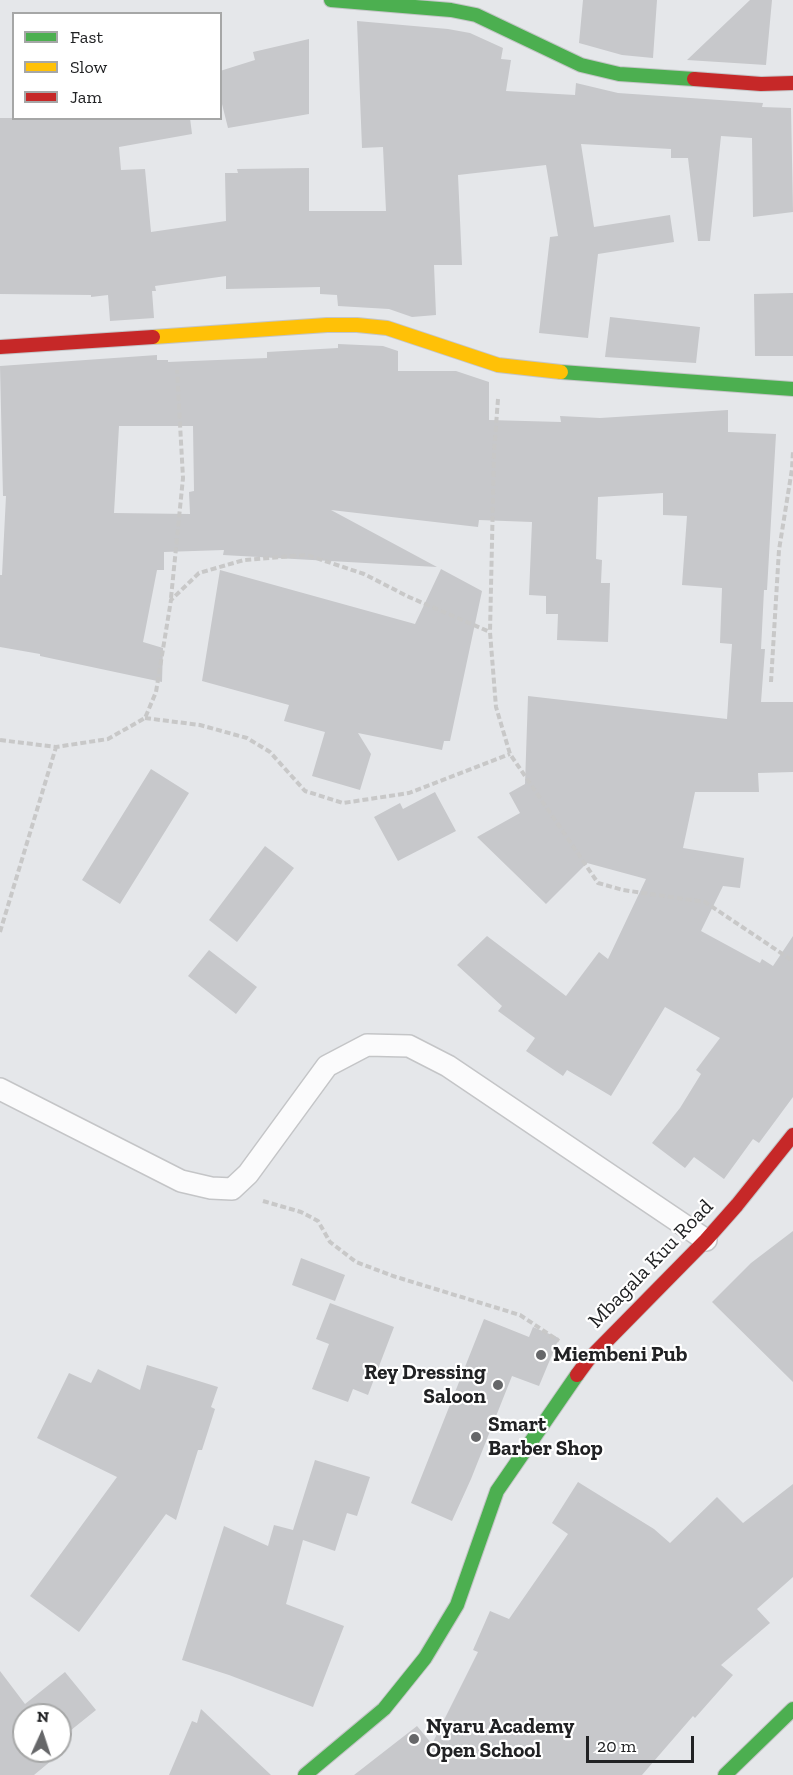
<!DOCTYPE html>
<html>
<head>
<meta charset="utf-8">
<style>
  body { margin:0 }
  #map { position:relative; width:793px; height:1775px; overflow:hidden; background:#e5e7ea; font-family:"Zilla Slab",serif }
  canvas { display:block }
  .legend { position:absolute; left:12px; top:12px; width:210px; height:108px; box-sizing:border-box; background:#fff; border:2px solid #a6a7a7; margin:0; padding:8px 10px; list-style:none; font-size:18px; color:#212224 }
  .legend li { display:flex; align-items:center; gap:12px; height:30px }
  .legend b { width:30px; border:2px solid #a6a7a7 }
  .north { position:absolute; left:12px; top:1703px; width:60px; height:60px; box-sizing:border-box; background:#fff; border:2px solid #a6a7a7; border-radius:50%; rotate:3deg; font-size:16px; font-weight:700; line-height:24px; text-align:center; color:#212224 }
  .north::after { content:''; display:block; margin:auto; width:21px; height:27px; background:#666769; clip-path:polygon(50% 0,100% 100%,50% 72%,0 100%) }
  .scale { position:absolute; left:586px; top:1736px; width:108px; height:27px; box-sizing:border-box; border:3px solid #212224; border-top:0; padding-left:8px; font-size:18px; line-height:21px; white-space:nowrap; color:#212224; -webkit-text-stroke:4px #fff; paint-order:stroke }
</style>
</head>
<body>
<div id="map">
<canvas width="793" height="1775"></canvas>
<ul class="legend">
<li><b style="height:8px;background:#4caf50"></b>Fast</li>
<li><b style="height:8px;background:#ffc107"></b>Slow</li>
<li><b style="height:8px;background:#c62828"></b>Jam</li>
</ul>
<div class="north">N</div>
<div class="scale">20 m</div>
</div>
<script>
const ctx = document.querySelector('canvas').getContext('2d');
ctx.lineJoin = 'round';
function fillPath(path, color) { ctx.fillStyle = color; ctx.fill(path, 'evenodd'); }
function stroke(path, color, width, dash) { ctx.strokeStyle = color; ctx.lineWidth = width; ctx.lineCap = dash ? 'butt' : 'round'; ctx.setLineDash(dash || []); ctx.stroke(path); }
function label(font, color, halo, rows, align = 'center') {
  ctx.font = font + ' "Zilla Slab",serif'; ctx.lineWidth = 4.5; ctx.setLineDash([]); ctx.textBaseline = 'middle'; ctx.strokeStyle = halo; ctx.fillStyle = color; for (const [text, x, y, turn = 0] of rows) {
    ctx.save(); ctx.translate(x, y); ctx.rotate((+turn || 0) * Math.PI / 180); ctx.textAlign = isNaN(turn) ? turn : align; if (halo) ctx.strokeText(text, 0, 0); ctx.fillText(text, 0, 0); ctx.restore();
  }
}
const building = new Path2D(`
  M583,0H657L653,58L622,55L579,43Z
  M750,0H772L766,65L687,60Z
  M357,21L448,29L470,33L503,48L501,59L511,60L506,91L575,95L576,83L618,93L763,103L762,107L791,108L793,212L753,217L752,138L721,136L710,241H698L688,158H671V149L581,144L594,227L670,215L674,242L598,254L588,338L539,333L550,237L558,236L546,165L458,175L462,265H434L436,315L412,317L389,309L338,306L337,295L320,294V287L226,289V276L155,286L156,291H152L154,318L110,321L108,295L91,297V295L0,294V118H190L192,134L119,147L121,170L145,169L151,232L226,221L225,173H238L237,169L309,168V211H386L383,147L362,148Z
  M309,39V114L228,128L220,96V71L255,60L253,52Z
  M793,293V356H755L754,294Z
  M610,317L700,327L696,363L605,357Z
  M338,344L383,346L398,351V371H456L489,382V420L561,422L560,416L600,418L728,410V432L776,434L767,590H764L761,649H765L761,702H793V772L758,773L759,792H695L683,848L744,858L740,888L723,886L701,931L760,963L762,959L773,966L793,936V1097L759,1143L753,1139L724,1179L694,1157L685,1168L652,1143L680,1108L701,1074L696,1070L720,1038L665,1007L611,1096L567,1070L563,1076L526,1051L535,1038L498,1011L502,1006L457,965L487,936L566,996L599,952L608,959L646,879L587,863L546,904L477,837L520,813L509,793L525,784L528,696L727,719L732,644L720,643L722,588L682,585L687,516L663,515V493L598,497L596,559L602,560L601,583H610L608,642L557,640L558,614H546V596L529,595L532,522L479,520L478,527L331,510L437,567L223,555L224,550L164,552V570H157L143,642L163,648L162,682L40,656V654L0,647V575H2L6,496H3L0,366L157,355V360H168V362L267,358V352L338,348ZM119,426H193L194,491L189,492L190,514L114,513Z
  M441,569L482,591L450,741H444L442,750L358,733L371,754L360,790L312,776L325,732L284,721L289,705L202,681L220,570L415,624Z
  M151,769L189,793L120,904L82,880Z
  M435,792L456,831L398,861L374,817L400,803L403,809Z
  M265,846L294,868L237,942L209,920Z
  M209,950L257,987L236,1014L188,976Z
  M793,1231V1382L712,1302L751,1263Z
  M301,1258L345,1275L335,1301L292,1285Z
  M330,1303L394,1327L368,1395L353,1389L348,1402L312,1389L329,1344L316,1339Z
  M484,1319L529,1337L533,1327L559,1338L539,1386L512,1376L471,1479L452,1521L411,1503Z
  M147,1365L218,1387L211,1407L215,1409L202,1450H198L176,1520L166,1514L79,1632L30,1596L117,1477L37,1438L69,1373L91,1383L98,1369L140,1390Z
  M315,1460L370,1477L357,1516L347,1513L335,1551L303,1540L286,1604L344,1626L313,1707L229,1675L182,1660L224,1526L268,1546L274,1525L293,1530Z
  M578,1482L654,1529L670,1543L717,1497L743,1523L793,1484V1577L757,1609L770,1623L721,1665L733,1675L695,1718L693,1716L642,1775H354L417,1726L432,1744L478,1652L473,1650L490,1611L509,1619L568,1534L552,1523Z
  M0,1671L25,1704L65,1672L96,1710L60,1739V1715H24V1751H54L57,1756L34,1775H0Z
  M201,1709L271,1775H169L192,1721L197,1723Z`);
const path = new Path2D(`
  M498,399L494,453L490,632L496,707L510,754L598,883L623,890L705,902L793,961
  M171,598L183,478L177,370
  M771,682L779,550L792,469L793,451
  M145,718L200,725L247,738L270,752L305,791L343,803L409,793L510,754
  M0,740L56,747L108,739L145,718L156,692L171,600L199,573L244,560L307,555L364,574L409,597L490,632
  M0,932L56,747
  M263,1201L301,1212L318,1221L330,1242L356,1262L393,1276L520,1315L559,1341`);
const lane = new Path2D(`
  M0,1089L181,1181L211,1188L232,1189L248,1174L327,1066L367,1045L409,1046L448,1066L706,1240`);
const fast = new Path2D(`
  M331,0L451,10L476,15L581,65L619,74L694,79
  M561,372L793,389
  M305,1775L384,1709L425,1658L457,1605L497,1491L577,1375
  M725,1775L793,1709`);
const slow = new Path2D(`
  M153,337L327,325H357L387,328L498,365L561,372`);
const jam = new Path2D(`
  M694,79L761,84L793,83
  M0,347L153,337
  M577,1375L588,1360L706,1240L737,1205L793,1135`);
const markers = [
  [541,1355,6,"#666769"],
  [498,1385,6,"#666769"],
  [476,1437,6,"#666769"],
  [414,1739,6,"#666769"]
];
const streetNames = [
  ["Mbagala Kuu Road",651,1264,-46]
];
const poiNames = [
  ["Miembeni Pub",553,1355],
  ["Rey Dressing",486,1373,"right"],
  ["Saloon",486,1397,"right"],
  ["Smart",488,1425],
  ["Barber Shop",488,1449],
  ["Nyaru Academy",426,1727],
  ["Open School",426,1751]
];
fillPath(building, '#c7c8cb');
stroke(lane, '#c4c5c7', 24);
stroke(fast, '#c4c5c7', 16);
stroke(slow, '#c4c5c7', 16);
stroke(jam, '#c4c5c7', 16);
stroke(path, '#c8c8c8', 4, [6, 3]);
stroke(lane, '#fbfbfc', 21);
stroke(fast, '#4caf50', 14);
stroke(slow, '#ffc107', 14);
stroke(jam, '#c62828', 14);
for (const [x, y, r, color] of markers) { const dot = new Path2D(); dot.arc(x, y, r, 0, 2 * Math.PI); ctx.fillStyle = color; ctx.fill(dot); stroke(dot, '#fff', 2); }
label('21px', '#212224', '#fff', streetNames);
label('bold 21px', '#212224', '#fff', poiNames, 'left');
</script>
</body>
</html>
